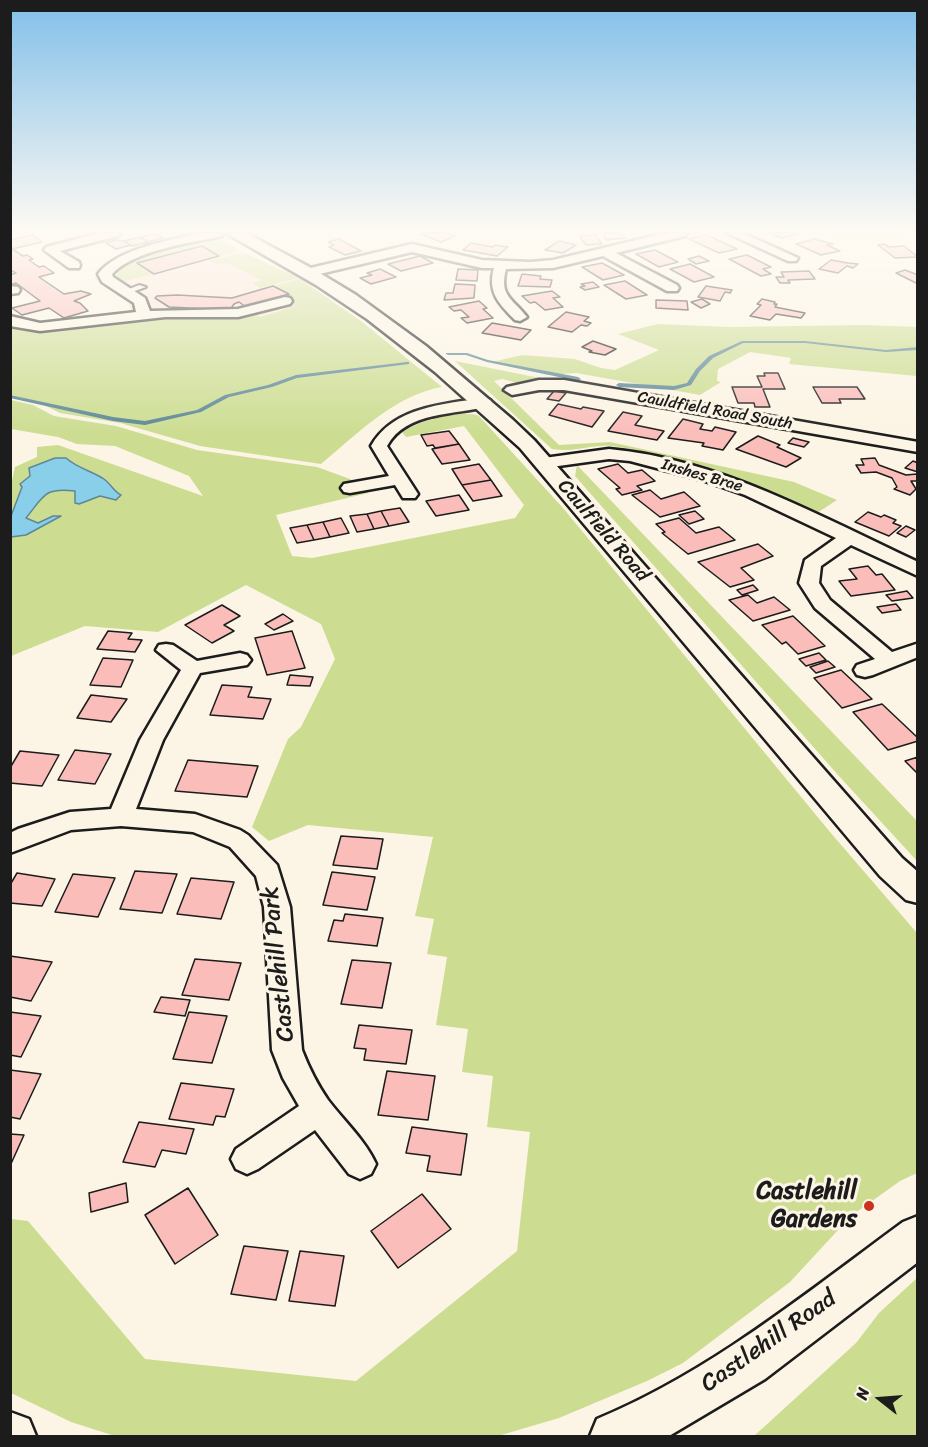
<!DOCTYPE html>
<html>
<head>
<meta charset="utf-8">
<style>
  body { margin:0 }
  #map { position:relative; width:928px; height:1447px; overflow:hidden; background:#fcf5e5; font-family:Sriracha,sans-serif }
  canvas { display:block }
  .frame { position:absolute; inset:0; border:12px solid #1c1c1c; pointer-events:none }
  .north { position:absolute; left:850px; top:1369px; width:60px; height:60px; -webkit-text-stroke:4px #fcf5e5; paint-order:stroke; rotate:287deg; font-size:16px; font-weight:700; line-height:24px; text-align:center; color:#1c1c1c }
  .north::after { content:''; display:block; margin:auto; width:21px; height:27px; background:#1c1c1c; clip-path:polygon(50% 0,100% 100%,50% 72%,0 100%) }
</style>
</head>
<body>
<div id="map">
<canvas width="928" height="1447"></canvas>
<div class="frame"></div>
<div class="north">N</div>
</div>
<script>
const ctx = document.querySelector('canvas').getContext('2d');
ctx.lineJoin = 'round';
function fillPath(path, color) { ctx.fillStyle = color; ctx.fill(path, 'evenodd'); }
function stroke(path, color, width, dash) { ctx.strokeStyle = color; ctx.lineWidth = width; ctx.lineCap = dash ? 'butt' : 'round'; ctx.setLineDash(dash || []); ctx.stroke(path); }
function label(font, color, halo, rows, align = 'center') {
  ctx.font = font + ' Sriracha,sans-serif'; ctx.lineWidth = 6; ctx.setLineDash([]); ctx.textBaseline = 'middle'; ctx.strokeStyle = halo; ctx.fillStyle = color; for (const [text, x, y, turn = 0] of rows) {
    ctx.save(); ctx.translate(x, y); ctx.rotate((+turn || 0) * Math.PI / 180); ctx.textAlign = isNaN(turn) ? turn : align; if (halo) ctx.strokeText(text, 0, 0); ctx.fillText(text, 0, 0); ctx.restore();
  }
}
const built = new Path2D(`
  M203,233H212L263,262L293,274L327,297L260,317L253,313L237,317L193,316L133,320L128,303L95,279L96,269L104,262L126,253Z`);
const green = new Path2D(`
  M830,233H904L908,236L844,240Z
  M208,238L220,239L236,248L234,252L219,256L202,246L138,263L154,274L120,282L115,278L114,273C126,253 185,244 208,238Z
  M236,254L249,255L298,278L260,288L253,283L261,280L228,263L218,265L210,261Z
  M300,279L361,321L442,387C395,395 357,434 321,464L200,446L120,423L60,413L38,402L11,395L10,323L50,327L181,316L226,318L253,313L260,317L295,306L280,297L288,294L274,286Z
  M658,324L730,327L864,325L917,327V376L789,364L791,358L750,352L718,369L717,381L721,382L700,395L576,373L548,375L492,362L522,355L575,359L601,368L615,370L659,350L618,334Z
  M455,361L555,381L521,384L502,379L494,381L559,445L610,442L794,482L837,500L817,513C766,490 716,470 661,457C645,453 629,448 612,446C592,444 572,453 552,449Z
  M11,400L33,405L54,416L116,426L197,450L317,467L350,479L368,493L276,515L292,556L312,558L515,518L524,505L464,426L406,437L402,432C415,422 464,408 479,416L563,508L830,832L917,933V1173L900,1181L851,1216L790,1282L683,1363L647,1381L559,1418L498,1436H115L71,1422L11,1393V1219L28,1221L145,1359L356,1381L517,1251L530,1132L487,1127L493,1076L462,1072L468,1029L436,1025L447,957L427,954L434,919L415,916L433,837L308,825L269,841L252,827L288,739L301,727L335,659L321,624L246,585L158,632L85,626L11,656V485L15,467L37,457V447L58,445L203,496L189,476L115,446L77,444L58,437L11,429Z
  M577,465L917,821V861L838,775L575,476Z
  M917,1278V1436H754L856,1343L879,1313Z`);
const water = new Path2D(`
  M55,458H66C77,468 92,471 104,479C111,484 113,491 121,495L116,500L100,496L79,504L75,503V491C44,487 44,496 26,518L38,523L53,516H61L26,535L11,537V516L22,487L20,484L30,476L29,468Z`);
const stream = new Path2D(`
  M742,341H805L886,350L918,347V350L886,352L805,343H743L713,358L700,371L691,385L674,390L619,387L616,385L619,383L674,386L687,383L696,369L709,356Z
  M446,353H467L488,360L578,377L581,379L578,381L487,362L466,355H448L446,354Z
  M407,362H409V364L297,378L272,387L229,397L201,412L145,425L113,421L10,398V395L113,417L145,421L197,410L225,395L268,385L296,375Z`);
const building = new Path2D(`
  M426,233H445L455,236L441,242L421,234Z
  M604,233H620L625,238L606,240Z
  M770,233H796L798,234L781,238Z
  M155,234L163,238L148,242L140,237Z
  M32,235L42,242L12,249L23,256L27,255L33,259L29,260L39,267L44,266L54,273L39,277L64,294L81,291L91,294L74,301L80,303L88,311L64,318L49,308L22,315L12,308L40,301L16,283L10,285V275L16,273L10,270V240Z
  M595,235L602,244L586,245L579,236Z
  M707,235L737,249L719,253L689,239Z
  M140,237L148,242L132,246L124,241Z
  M339,239L361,251L345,255L329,247L334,245L328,242Z
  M814,239L833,244L827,245L840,251L821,255L796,244Z
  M116,240L125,241L131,245L116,249L106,243Z
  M559,241L576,245L563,253L545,250Z
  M471,243L493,247L495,245L508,247L497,256L463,250Z
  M884,244L889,247L904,246L918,257L895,258L878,245Z
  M202,246L219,256L154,274L137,263Z
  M655,250L678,262L659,267L636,254Z
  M747,255L771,267L763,269L771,274L761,276L729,259Z
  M420,256L433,263L401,271L388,264Z
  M699,256L709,261L696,264L688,259Z
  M831,260L848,263L858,264L853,268L847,266L838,273L819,269Z
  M602,263L624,275L603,280L582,267Z
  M690,264L714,277L694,282L670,269Z
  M380,269L396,277L371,284L360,278L372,275L367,273Z
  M458,269L478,270L477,281L456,280Z
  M905,270L918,275V284L896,273Z
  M809,271L815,279L788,280L790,283H780L776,277H784L781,272Z
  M522,274L541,276L540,279L552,280L550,287L518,286Z
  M625,281L647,295L626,299L604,285Z
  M593,282L599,287L585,290L580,287L585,286L581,284Z
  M455,284L475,285L474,298L444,300L446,293H453Z
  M273,286L289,294L246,307L239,302L234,304L230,310L169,307L155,298L157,296L177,295L232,298Z
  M706,286L732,290L730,293L725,292L720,301L698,297Z
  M552,291L560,297L553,298L563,307L545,310L535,302L530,303L522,296Z
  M702,299L710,304L701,308L691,302Z
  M762,299L775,302L774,304H777L775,307L805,313L801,318L776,314L770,320L750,316L761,305L757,304Z
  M656,300L687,301L688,310L656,308Z
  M479,301L487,308L483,309L493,318L467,323L461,318L469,317L461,310L454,311L449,307Z
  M566,312L589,317L584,321L591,323L587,326L581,325L572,332L548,327Z
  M492,323L531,330L521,340L482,333Z
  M593,341L616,349L605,355L589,352L592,351L582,347Z
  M764,373H778L785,389H763L770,407H755L754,403H738L732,387H762L757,376H765Z
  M813,387H857L865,399H839L841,403H822Z
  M554,391L566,393L559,401L547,399Z
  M558,404L581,409L583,407L604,411L592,427L549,415Z
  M623,412L642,416L635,425L664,431L657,440L608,431Z
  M683,419L703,424L700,429L712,431L715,427L736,432L723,450L702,446L704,443L668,438Z
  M449,431L459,444L435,448L433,445L427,446L421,435Z
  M758,436L780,445L777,447L801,458L786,467L736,449Z
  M793,438L809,442L804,447L788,443Z
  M459,444L470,460L442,464L432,449Z
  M875,458L879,465L906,475L917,474L918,481H911L916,489L910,495L894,489L897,487L892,478L876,472L861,473L856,465H864L861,459Z
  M913,461L918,463V472L905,468Z
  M479,464L491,480L462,485L452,469Z
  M618,464L628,473L642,470L655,481L637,486L642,490L622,495L616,489L620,488L598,469Z
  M491,480L502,496L473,501L462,485Z
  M650,490L661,499L684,492L700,506L660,517L632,495Z
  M459,495L469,510L436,516L426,501Z
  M400,508L409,522L389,526L381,511Z
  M381,511L389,526L374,529L367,514Z
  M695,511L704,519L689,524L679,515Z
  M868,512L881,517L884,515L896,520L893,523L901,526L889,536L855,522Z
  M367,514L374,529L357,532L350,516Z
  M341,518L349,533L330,537L323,522Z
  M679,518L696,533L719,527L735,540L688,554L662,533L665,532L656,524Z
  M323,522L330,537L314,540L307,525Z
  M307,525L314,540L297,543L290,528Z
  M906,526L915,530L906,537L897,533Z
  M758,544L773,556L741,568L754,580L730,587L698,562Z
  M868,566L876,575L882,574L895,590L851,596L839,581L857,579L849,569Z
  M753,585L758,590L742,595L737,590Z
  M907,591L913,598L892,601L886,595Z
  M748,595L757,603L774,597L790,610L753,621L729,600Z
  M896,604L901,610L882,613L877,607Z
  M222,605L240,616L224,625L234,631L212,643L185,625Z
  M283,614L293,621L274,630L265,624Z
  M793,616L825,646L798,654L786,642L782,644L762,625Z
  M108,631L132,633L128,639L142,640L135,652L97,649Z
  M292,631L305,668L267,675L255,638Z
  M819,653L826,660L806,666L799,659Z
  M103,658L133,660L121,687L90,685Z
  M828,661L835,667L816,673L810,667Z
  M841,670L872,699L842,708L814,678Z
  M290,675L313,677L310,686L287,685Z
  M222,685L252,687L248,697L271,699L263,719L210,715Z
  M91,695L127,699L111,722L77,718Z
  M882,704L918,738V741L888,750L853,712Z
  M75,750L111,754L95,784L58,780Z
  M20,751L59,755L42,786L10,783V768Z
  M918,757V774L905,761Z
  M188,760L258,766L247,797L175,791Z
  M341,836L383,839L377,869L333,865Z
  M135,871L177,874L162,913L120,909Z
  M332,872L375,877L367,910L323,905Z
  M17,873L55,879L42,906L10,903V885Z
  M73,874L115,878L98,917L55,912Z
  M191,878L234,882L221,919L177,914Z
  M345,914L383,918L377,946L328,941L334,920L343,921Z
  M10,956L52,962L31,1001L10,997Z
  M195,959L241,963L229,1000L182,995Z
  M352,960L391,963L382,1008L341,1004Z
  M161,997L190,1000L185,1016L154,1012Z
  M10,1012L41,1016L21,1057L10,1055Z
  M189,1012L227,1016L212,1063L173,1059Z
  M359,1025L412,1030L406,1064L364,1060L366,1049L354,1048Z
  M10,1070L41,1074L20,1119L10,1117Z
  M387,1071L435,1076L428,1120L378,1115Z
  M181,1083L234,1089L225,1117L216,1116L213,1125L169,1119Z
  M139,1122L194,1129L186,1154L162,1150L155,1167L123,1162Z
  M412,1127L467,1134L461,1175L427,1171L430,1156L406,1153Z
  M10,1134L24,1135L10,1166Z
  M126,1183L128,1202L91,1212L89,1193Z
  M188,1188L218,1235L175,1264L145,1215Z
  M422,1194L451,1229L398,1268L371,1231Z
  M244,1246L288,1251L276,1300L231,1294Z
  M300,1251L344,1256L335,1306L289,1301Z`);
const service = new Path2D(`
  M139,285L146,287L126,294L122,292Z`);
const minor = new Path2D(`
  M100,233H120L118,236L60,251L79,262L80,265L79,268H69L44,250L46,247Z
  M202,233H224L222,236C191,243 134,250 112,274L113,277L145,298L150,311L238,309L285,297L290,298L292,301L290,304L238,317H165L40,331L10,326V316L40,323L136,312L134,303L102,282L98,274C118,248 171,240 202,233Z
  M666,233H687L685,236L616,253L677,285L679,288L677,291H667L603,256L553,268L506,269C499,296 512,298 527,317L520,321L515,320C499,304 487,292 494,268H482L412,252L307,277L300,273L302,270L412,244L482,260L530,262L553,260Z
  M727,233H743L798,258L796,261H788Z
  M10,286L18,287L20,290L18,293L10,294Z
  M539,380H564L918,442V452L564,390H539L512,395L504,390L507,387Z
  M484,398L490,400L492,403L490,406C456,415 406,411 387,446L418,494L415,498H403L395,485L350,493L344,492L341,488L344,484L389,476L371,446C393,407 443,404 484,398Z
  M609,449C719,459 819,516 918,562V576L851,545L821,566L819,583L830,600L892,652L916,644L918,657L873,675L865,677L857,675L854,670L857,665L875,659L815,608L799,583L805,560L836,538L745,495L702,480L630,461L609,459L544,468L538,467L535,463L538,459L544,458Z
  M166,644L173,645L197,661L240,653L247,655L251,660L247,665L200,673L163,740L136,809L195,814L240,830L248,835L277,865L290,907L302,1050C309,1068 317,1084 328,1100C344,1121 365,1140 376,1164L371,1174L360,1179L349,1174L315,1130L258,1169L247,1174L236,1169L231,1159L236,1149L299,1106L283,1078L272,1050L264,907L256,876L230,847L193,832L121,826L71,830L10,853V833L18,829L70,812L111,809L140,740L181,670L156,650L159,645Z`);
const tertiary = new Path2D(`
  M226,233H246L313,269L356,295L426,346L513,420L534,440L902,858L918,872V903L906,900L880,876L520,448L435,372L367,319L316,285Z
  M918,1216V1262L765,1379L669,1436H590L597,1419C710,1372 805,1294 903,1222Z
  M10,1412L29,1419L36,1436H10Z`);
const markers = [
  [869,1206,6,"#c8321e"]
];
const farStreetnames = [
  ["Cauldfield Road South",715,411,10],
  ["Inshes Brae",702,476,16]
];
const streetNames = [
  ["Caulfield Road",603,531,49]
];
const nearStreetnames = [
  ["Castlehill Park",279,964,-96],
  ["Castlehill Road",769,1342,-35]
];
const nearPoinames = [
  ["Castlehill",857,1192],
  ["Gardens",857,1220]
];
fillPath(built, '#fbe4d8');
fillPath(green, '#ccdd91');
fillPath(water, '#89cfea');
stroke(water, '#5d8798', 1.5);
fillPath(stream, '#5d8798');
fillPath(building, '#fabdba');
stroke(building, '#1c1c1c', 1.5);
stroke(service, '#1c1c1c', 4);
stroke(minor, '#1c1c1c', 5);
stroke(tertiary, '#1c1c1c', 5);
fillPath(service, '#fcf5e5');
fillPath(minor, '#fcf5e5');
fillPath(tertiary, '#fcf5e5');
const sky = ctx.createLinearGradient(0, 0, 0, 436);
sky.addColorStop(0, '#82bfe9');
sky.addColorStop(0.53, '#fefaf3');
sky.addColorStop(1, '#fefaf300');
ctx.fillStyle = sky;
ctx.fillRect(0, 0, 928, 436);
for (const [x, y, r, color] of markers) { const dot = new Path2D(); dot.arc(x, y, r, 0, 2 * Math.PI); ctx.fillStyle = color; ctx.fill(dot); stroke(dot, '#fcf5e5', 2); }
label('16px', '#1c1c1c', '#fcf5e5', farStreetnames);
label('20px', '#1c1c1c', '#fcf5e5', streetNames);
label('24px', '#1c1c1c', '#fcf5e5', nearStreetnames);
label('bold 24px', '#1c1c1c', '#fcf5e5', nearPoinames, 'right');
</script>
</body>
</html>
